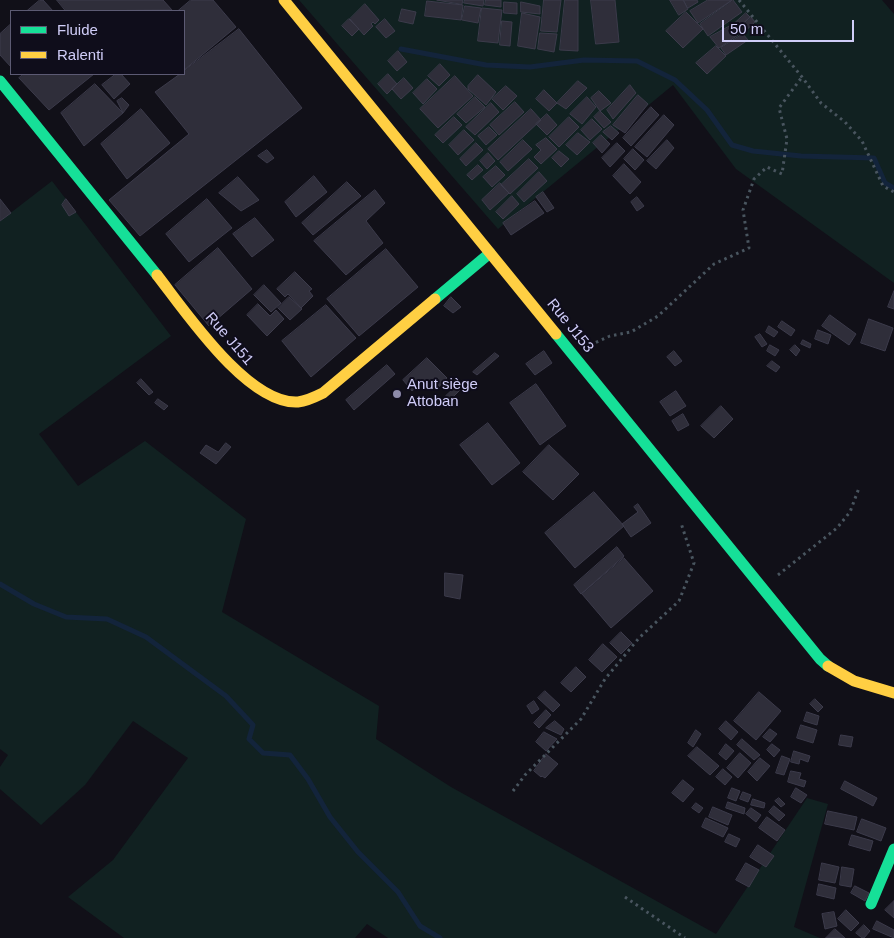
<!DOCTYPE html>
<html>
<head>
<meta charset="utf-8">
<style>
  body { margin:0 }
  #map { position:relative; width:894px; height:938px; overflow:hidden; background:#111018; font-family:Arial,sans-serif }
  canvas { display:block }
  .legend { position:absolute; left:10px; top:10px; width:175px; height:65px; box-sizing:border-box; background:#0f0d1b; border:1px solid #5c5a73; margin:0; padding:6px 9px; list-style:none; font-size:15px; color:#d0cdf8 }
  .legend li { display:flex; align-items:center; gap:10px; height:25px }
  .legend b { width:25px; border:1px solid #5c5a73 }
  .scale { position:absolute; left:722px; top:20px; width:132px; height:22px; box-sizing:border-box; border:2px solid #d0cdf8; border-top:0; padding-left:6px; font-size:15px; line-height:18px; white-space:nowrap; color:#d0cdf8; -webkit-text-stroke:4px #0f0d1b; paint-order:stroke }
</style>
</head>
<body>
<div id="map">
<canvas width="894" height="938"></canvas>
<ul class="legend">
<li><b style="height:6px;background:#16e098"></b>Fluide</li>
<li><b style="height:6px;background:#ffcf43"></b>Ralenti</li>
</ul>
<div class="scale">50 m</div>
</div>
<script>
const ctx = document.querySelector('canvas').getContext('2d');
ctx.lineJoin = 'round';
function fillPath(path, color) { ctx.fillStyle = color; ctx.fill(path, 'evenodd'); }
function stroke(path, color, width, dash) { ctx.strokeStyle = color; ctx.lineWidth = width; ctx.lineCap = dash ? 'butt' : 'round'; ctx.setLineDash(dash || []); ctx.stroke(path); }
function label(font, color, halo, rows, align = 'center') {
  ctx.font = font + ' Arial,sans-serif'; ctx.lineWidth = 4; ctx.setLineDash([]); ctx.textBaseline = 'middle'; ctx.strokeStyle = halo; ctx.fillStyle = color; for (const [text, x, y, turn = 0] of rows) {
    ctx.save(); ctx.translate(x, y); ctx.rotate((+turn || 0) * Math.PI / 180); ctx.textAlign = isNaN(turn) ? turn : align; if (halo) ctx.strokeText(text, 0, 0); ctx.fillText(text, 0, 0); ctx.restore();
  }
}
const green = new Path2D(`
  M299,0H882L894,14V283L736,169L673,85L498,229Z
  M52,181L171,336L39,434L78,486L145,441L246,519L222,612L379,706L376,739L451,787L716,934L807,798L828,804L794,927L820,938H388L367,924L355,938H124L68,897L113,860L188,758L133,721L85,785L41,825L0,789V767L8,755L0,749V221Z`);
const stream = new Path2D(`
  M401,49L486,65L530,67L584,60L637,61L675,80L707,110L732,145L753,151L801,156L874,158L885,183L894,188
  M0,584L34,604L66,617L107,619L146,637L226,696L253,725L249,739L263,753L290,755L308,779L330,817L358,852L398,892L420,926L440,938`);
const building = new Path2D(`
  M40,0H43L53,11H27Z
  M57,0H163L172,10L66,11Z
  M191,0H213L236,27L184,70V11H178Z
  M437,0H463L462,4Z
  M465,0H484L483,6L464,3Z
  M486,0H501V7L485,5Z
  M544,0H561L557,32L541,31Z
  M565,0H578V51L560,50Z
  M591,0H615L619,42L596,44Z
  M670,0H683L688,9L679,15Z
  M684,0H697L698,2L688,8Z
  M708,0H732L698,23L690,11Z
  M733,0L742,12L708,36L700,24Z
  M427,1L463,5L461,20L425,16Z
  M504,2L517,3V14L504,13Z
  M521,2L540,6V14L521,12Z
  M365,4L379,20L375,24L373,22L371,24L373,26L364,35L350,19Z
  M465,6L481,8L478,23L462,20Z
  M482,8L502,10L498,43L478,41Z
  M402,9L416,12L413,24L399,21Z
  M686,12L703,29L683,48L666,31Z
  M522,13L540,17L535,49L518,46Z
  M746,13L750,17L738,28L734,24Z
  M751,17L755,22L741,35L737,30Z
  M349,19L359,29L352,36L342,26Z
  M385,19L395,31L386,38L376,27Z
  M502,21L512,22L510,46L500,45Z
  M11,24V67L0,55V34Z
  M732,25L738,35L719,48L710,37Z
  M239,29L302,108L140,236L109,200L189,134L155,92L180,74H184V71Z
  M540,33L557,34L554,52L538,49Z
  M743,34L748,40L726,55L721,48Z
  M716,46L726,56L707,74L696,63Z
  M398,51L407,62L397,71L388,61Z
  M440,64L450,75L439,86L428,76Z
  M24,74H94L49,110L19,78Z
  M116,74H121L130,84L114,99L102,85Z
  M388,74L397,84L387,94L378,84Z
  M478,75L496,92L486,105L468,89V86Z
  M455,76L473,96L438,128L420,109Z
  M404,78L413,88L401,99L392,89Z
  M427,79L437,89L423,104L413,93Z
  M578,81L587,88L566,109L557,103Z
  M95,84L123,113L84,146L61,113Z
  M630,85L636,93L613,119L607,110Z
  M506,86L517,96L503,110L492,99Z
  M544,90L557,103L549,111L536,99Z
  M599,91L611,103L600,111L591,98Z
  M638,95L648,104L625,133L613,125Z
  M475,97L485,107L466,123L457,114Z
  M587,97L596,107L582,124L570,114Z
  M122,98L129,105L123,113L117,101Z
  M515,102L524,112L499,135L490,125Z
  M491,103L499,112L475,135L466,127Z
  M651,107L659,115L631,146L623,138Z
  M141,109L170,143L127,179L101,144Z
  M531,109L541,120L498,160L488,149Z
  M600,111L611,122L604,128L594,117Z
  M547,114L557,125L547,135L536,124Z
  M664,115L674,125L647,157L635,147Z
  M454,117L462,125L443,143L435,135Z
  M569,117L579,127L559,147L549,137Z
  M592,119L602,129L590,140L581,130Z
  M611,126L619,133L612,140L603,132Z
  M489,127L497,135L486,145L478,136Z
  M464,130L474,140L458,155L449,145Z
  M578,133L590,142L577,155L566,145Z
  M601,135L610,144L602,153L593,143Z
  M546,138L557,149L541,164L534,157L541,150L536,145Z
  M523,140L532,149L508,171L500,162Z
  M667,140L674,148L656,169L647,161Z
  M476,143L483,150L466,166L460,159Z
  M617,143L625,151L610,167L602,158Z
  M633,149L644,160L635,170L624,159Z
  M267,150L274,158L267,163L258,156Z
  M559,151L569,159L561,167L552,158Z
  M488,153L495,161L487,169L480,161Z
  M529,159L538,168L510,194L501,185Z
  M624,164L641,182L630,194L613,176Z
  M478,165L483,170L472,180L467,175Z
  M496,166L505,175L492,187L483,177Z
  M539,172L547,181L524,202L517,194Z
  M314,176L327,192L296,217L285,202Z
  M238,177L259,200L241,211L219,193Z
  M347,182L361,196L313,235L302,223Z
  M500,183L509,193L490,210L482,200Z
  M375,190L385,203L366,221L383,243L346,275L314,241Z
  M543,192L554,208L547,212L536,197Z
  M512,196L519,204L503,219L496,212Z
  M637,197L644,206L637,211L631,202Z
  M0,199L11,213L0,221Z
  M66,199L76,212L69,216L62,205Z
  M207,199L232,228L189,262L166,234Z
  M535,201L544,213L511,235L503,223Z
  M255,218L274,240L252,257L233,234Z
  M218,248L252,289L209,326L175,285Z
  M386,249L418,287L359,336L327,299Z
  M295,272L312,289L309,291L313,296L301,308L288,294L285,297L277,289Z
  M264,285L281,303L271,312L254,295Z
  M894,291V309L888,307Z
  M289,297L302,309L290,320L278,308Z
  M451,297L461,307L453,313L444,306Z
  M258,304L270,316L276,310L284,319L267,336L247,315Z
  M326,305L356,338L311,377L282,341Z
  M830,315L856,334L849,345L822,326Z
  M869,319L893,328L885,351L861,343Z
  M782,321L795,330L791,336L778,327Z
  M769,326L778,332L774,337L766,332Z
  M818,330L831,335L828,344L815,339Z
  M760,334L767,344L762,347L755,337Z
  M803,340L811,344L810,348L801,344Z
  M770,345L779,350L775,356L767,351Z
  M795,345L800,350L796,356L790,350Z
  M544,351L552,363L535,375L526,364Z
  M674,351L682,361L675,366L667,357Z
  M495,353L499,356L477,375L473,372Z
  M427,358L447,378L436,390L425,379L412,391L403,380Z
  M772,361L780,367L776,372L767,366Z
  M387,365L395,374L354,410L346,400Z
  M141,379L153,392L149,395L137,383Z
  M461,382L464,386L450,400L446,396Z
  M536,384L566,426L540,445L510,403Z
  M676,391L686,406L670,416L660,402Z
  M158,399L168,406L164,410L155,403Z
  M721,406L733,419L714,438L701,426Z
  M683,414L689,425L678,431L672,421Z
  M488,423L520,463L492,485L460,445Z
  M226,443L231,447L216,464L200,453L206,445L218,452Z
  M549,445L579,474L553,500L523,472Z
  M594,492L624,526L575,568L545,533Z
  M638,504L651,523L631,537L622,524L638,512L634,507Z
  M617,547L624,556L581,594L574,585Z
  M624,558L653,591L611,628L582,594Z
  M445,573L463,575L460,599L445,596Z
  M621,632L632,643L621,654L610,643Z
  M603,644L617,657L602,672L589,660Z
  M576,667L586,677L571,692L561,683Z
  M545,691L560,705L553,712L538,698Z
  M759,692L781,711L756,740L734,721Z
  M815,699L823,707L818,712L810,704Z
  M534,701L539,709L532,714L527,706Z
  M546,710L551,715L539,728L534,723Z
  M807,712L819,716L817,725L804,721Z
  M555,721L564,729L561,735L546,728Z
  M726,721L738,732L731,740L719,729Z
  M801,725L817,730L813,743L797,738Z
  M770,729L777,734L770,742L763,737Z
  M696,730L701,734L693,747L688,743Z
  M544,732L557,739L546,751L536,742Z
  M841,735L853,737L851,747L839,745Z
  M742,739L760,755L754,760L737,745Z
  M726,744L734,751L726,760L719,754Z
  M772,744L780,750L774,757L767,750Z
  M697,747L719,766L710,775L688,756Z
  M794,751L810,756L808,762L800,759L799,764L791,762Z
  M740,753L751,763L738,778L727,768Z
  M546,754L558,764L545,778L542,776L541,777L534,771Z
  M782,756L790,759L784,775L776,773Z
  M760,758L770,766L757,781L748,772Z
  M723,769L732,777L725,785L716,777Z
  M791,771L801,773L799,779L806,781L804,787L788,782Z
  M683,780L694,789L683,802L672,793Z
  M845,781L877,798L873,806L841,789Z
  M732,788L740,791L736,801L728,798Z
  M796,788L807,795L801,803L791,797Z
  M743,792L751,795L748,802L740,799Z
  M779,798L785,804L781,807L775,801Z
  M753,799L765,803L764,808L751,805Z
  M728,802L745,808L744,814L726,808Z
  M696,803L703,808L699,813L692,808Z
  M774,806L785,815L779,821L769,812Z
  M713,807L732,815L728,825L709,817Z
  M751,808L761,815L756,822L746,814Z
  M828,811L857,817L854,830L825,824Z
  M767,817L785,830L777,841L759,828Z
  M706,818L728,828L723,837L702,827Z
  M862,819L886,828L881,841L857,832Z
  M729,834L740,839L736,847L725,842Z
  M852,835L873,841L870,851L849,845Z
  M758,845L774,856L766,867L750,857Z
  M746,863L759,870L749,887L736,880Z
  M822,863L839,867L835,883L819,880Z
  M842,867L854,869L851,887L840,885Z
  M819,884L836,888L834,899L817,895Z
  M855,886L869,893L865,901L851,893Z
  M894,901V918L885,910Z
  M846,910L859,923L851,931L838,919Z
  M834,912L837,926L825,929L822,914Z
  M877,921L894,930V938L873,929Z
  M864,925L870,931L864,938H862L856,933Z
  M835,929L845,938H826Z`);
const path = new Path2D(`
  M739,0L802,77L821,103L845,122L862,141L883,186L894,192
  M590,345L610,336L631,332L658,316L714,264L749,248L743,210L754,179L767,167L782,174L787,139L779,108L802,77
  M778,575L837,528L850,512L859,488
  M513,791L525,775L581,719L605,679L639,638L679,601L694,563L681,523
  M625,897L685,938`);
const fast = new Path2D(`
  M0,81L157,275
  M435,299L490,253
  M556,334L820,659L828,666
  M871,904L894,849`);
const slow = new Path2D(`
  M284,0L556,334
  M157,275C185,311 248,405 298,402C307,401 315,397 323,393L435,299
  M828,666L854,681L894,693`);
const markers = [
  [397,394,5,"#8d8baa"]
];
const streetNames = [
  ["Rue J153",570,326,51],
  ["Rue J151",229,339,49]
];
const poiNames = [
  ["Anut siège",407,385],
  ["Attoban",407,402]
];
fillPath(green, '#112121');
stroke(stream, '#13243b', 5);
fillPath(building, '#2f2e3a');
stroke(building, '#3c3b4b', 1);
stroke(path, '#49555f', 3, [2.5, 4]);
stroke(fast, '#16e098', 11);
stroke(slow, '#ffcf43', 11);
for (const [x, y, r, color] of markers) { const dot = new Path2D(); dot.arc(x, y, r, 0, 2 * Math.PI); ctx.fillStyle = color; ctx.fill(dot); stroke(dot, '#0f0d1b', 2); }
label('15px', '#d0cdf8', '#0f0d1b', streetNames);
label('15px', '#d0cdf8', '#0f0d1b', poiNames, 'left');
</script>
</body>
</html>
